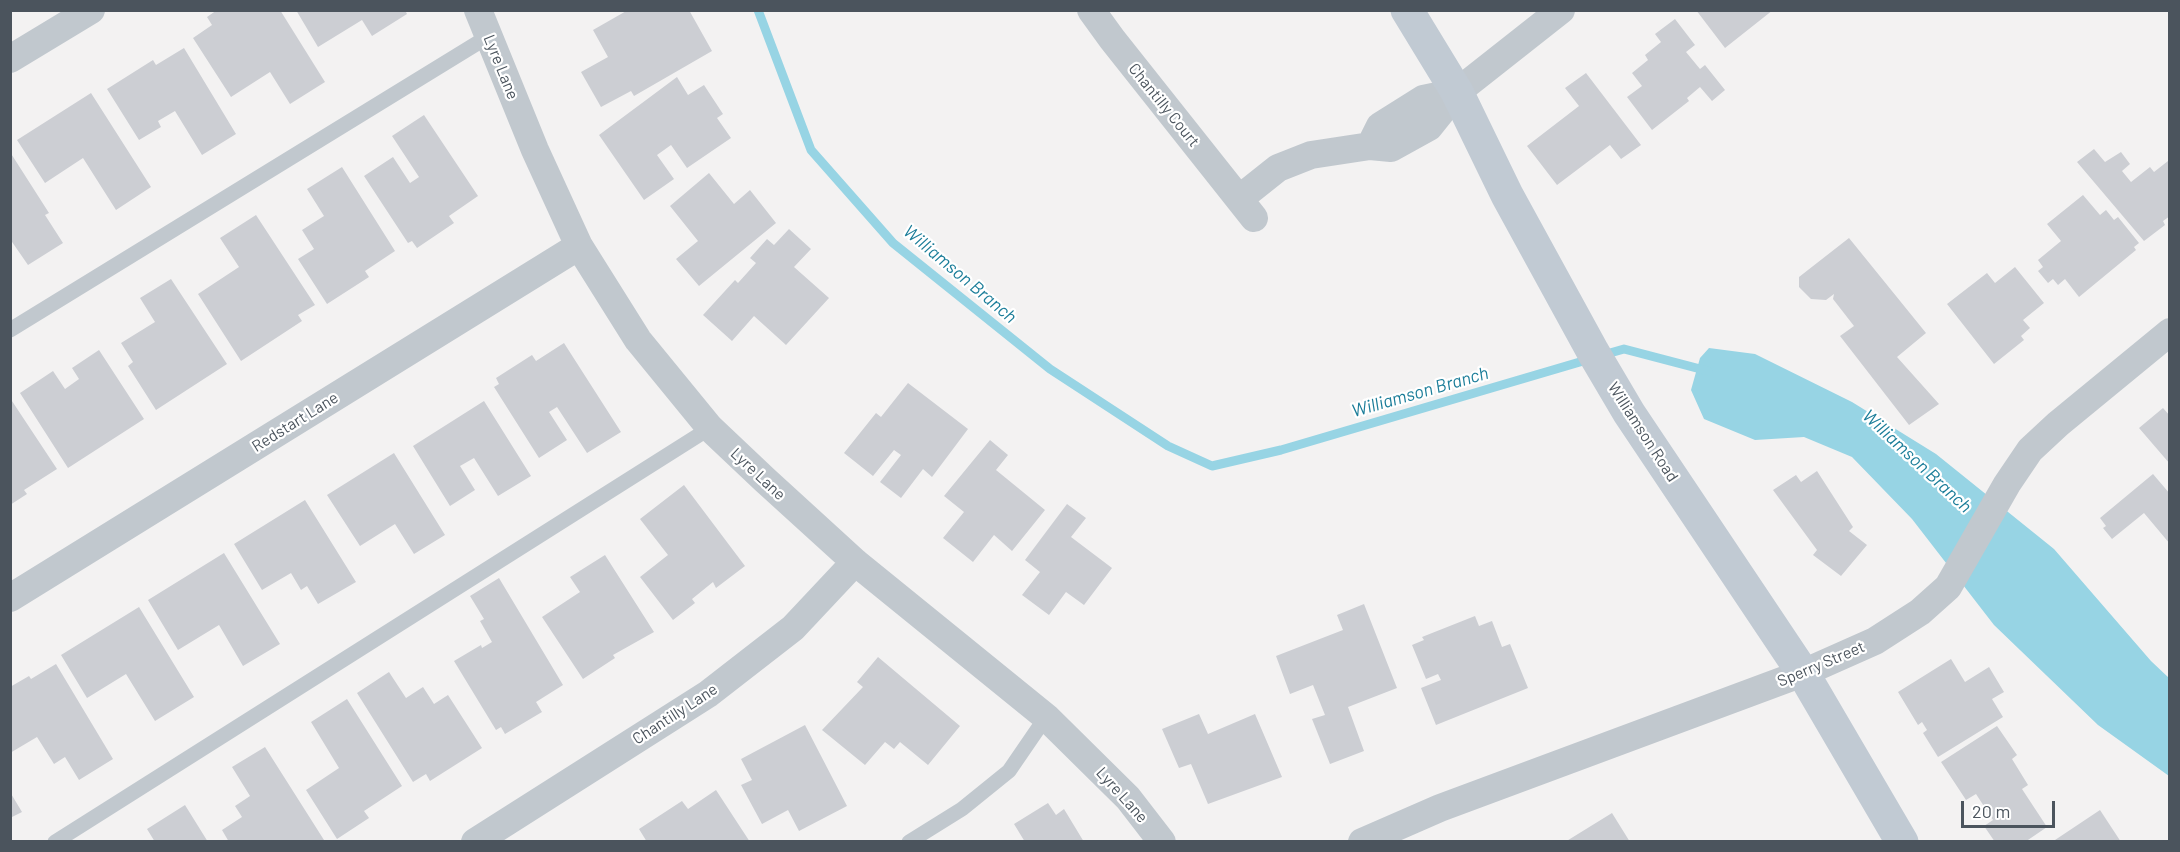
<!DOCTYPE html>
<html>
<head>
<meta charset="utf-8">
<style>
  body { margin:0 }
  #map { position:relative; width:2180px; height:852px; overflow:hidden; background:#f3f2f2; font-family:Barlow,sans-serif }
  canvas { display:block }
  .frame { position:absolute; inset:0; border:12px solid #4b545d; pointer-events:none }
  .scale { position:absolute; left:1961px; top:801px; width:94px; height:27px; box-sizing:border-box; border:3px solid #4b545d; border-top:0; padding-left:8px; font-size:18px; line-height:21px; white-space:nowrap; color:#4b545d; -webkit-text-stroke:4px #fff; paint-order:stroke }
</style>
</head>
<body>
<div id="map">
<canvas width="2180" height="852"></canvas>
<div class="frame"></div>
<div class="scale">20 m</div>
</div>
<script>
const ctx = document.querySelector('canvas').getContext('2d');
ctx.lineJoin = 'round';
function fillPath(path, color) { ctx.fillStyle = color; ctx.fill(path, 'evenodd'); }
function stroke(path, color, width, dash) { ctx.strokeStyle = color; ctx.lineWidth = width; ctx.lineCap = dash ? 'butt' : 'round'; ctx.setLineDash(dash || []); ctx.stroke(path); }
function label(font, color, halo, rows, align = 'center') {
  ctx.font = font + ' Barlow,sans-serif'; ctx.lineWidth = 4.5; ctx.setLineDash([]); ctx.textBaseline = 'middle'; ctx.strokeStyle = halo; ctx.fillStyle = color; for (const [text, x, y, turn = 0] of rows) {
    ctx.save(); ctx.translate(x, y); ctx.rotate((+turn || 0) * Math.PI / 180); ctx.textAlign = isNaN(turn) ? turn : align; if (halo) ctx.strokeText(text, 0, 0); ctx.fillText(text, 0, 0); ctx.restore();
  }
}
const water = new Path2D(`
  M1709,348L1755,354L1852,402L1936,454L2054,549L2151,661L2169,678V776L2098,725L1994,625L1912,519L1852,457L1804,437L1755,440L1704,419L1691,390L1700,358Z`);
const stream = new Path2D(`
  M758,10L811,150L893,243L1050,369L1168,446L1212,466L1281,450L1590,359
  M1603,355L1624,349L1708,371`);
const building = new Path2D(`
  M217,10H280L325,82L290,104L270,72L231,97L193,38L212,25L207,17Z
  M296,10H405L407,14L372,36L362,20L318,47Z
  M628,10H689L712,51L634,96L631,91L601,107L581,72L608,57L593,30Z
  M1696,10H1773L1725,48Z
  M1675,19L1695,45L1686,52L1700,69L1705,65L1725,90L1712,101L1700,87L1687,98L1689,101L1652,130L1627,97L1642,86L1632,73L1648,60L1645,55L1661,42L1655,34Z
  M184,48L236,134L202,155L175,111L158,121L161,127L139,140L107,89L153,60L156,65Z
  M1586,73L1641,145L1621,159L1610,145L1557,185L1527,146L1579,106L1565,88Z
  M677,77L688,95L704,85L723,114L717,118L731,138L687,168L671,145L657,155L674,179L644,200L599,135Z
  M91,93L151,187L116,210L83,158L45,183L17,140Z
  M424,115L478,196L449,216L454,223L417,248L412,241L408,243L364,176L393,157L410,183L419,177L392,136Z
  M2094,149L2105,162L2121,152L2130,164L2122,171L2131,182L2150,167L2154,172L2168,161L2170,162V216L2163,221L2165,225L2144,241L2077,162Z
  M10,152L49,213L45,215L63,243L28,265L10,239Z
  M342,167L395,251L365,271L369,277L327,304L298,259L314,249L302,230L324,216L307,189Z
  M709,173L734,204L750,190L776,223L699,286L676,259L698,241L670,206Z
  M2083,195L2100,215L2106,210L2114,220L2118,217L2139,243L2134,247L2136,250L2079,297L2065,279L2058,285L2053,279L2048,283L2038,271L2043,267L2038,260L2061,241L2047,224Z
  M256,215L315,305L298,315L302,321L241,361L198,294L239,267L220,238Z
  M789,229L811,249L794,267L829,298L786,345L754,316L732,341L703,315L735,280L738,283L756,263L750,258L767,239L774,245Z
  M1849,238L1926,333L1897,357L1939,404L1909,425L1840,336L1854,326L1833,299L1834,294L1826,300L1811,299L1799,287V277Z
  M2015,267L2044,303L2023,320L2030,328L2021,336L2024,340L1994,364L1947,304L1987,273L1995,283Z
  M171,279L227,364L156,410L128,366L133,362L121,343L155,322L140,298Z
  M564,343L621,432L587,453L557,407L549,412L567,440L539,458L494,387L499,384L496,378L532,355L536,361Z
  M99,350L144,419L68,468L20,393L53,371L65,389L79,379L72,368Z
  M908,383L968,429L932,477L923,469L901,498L880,482L901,455L894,450L873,476L844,453L876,413L881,417Z
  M10,398L57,469L24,490L27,494L10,505Z
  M484,401L531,476L498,496L474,458L460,466L475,490L450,506L413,446Z
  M2163,408L2170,416V464L2139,428Z
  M990,440L1008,455L996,470L1045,510L1012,551L994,535L973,562L943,538L964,512L944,496Z
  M394,453L445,535L414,554L395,524L360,546L327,495Z
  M1817,471L1853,527L1849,531L1867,545L1841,576L1813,555L1817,550L1773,490L1796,475L1801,482Z
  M2153,474L2170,494V544L2144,513L2112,539L2103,528L2106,526L2100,518Z
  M684,485L745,566L716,588L713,582L692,599L695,603L673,620L640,577L668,555L640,519Z
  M305,500L356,582L318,604L307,586L301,590L291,573L262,590L234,544Z
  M1067,504L1086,518L1071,537L1112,568L1084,605L1066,592L1049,615L1022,595L1040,572L1025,560Z
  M224,553L280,644L243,666L219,625L178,650L148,600Z
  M605,555L654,632L613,655L615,658L583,679L542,617L580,592L570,577Z
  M499,578L563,685L536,702L542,712L505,734L501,727L496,730L454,661L481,645L482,648L492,642L480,621L484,619L470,596Z
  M1364,604L1397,688L1348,707L1364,751L1330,764L1312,719L1325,715L1313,685L1290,694L1276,656L1343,630L1337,615Z
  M139,607L194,697L155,721L126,674L87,698L61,655Z
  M1475,616L1479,626L1492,621L1502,647L1510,644L1528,688L1436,725L1421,688L1441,680L1438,674L1426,679L1412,645L1424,640L1422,637Z
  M878,657L960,726L928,765L900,742L894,749L885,742L865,765L822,730L863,687L857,682Z
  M1951,659L1965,682L1989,667L2004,692L1992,699L2003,717L1938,757L1923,733L1927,730L1922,722L1918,725L1898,692Z
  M56,664L113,759L79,780L65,757L54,764L37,737L10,753V687L29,676L31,679Z
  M389,672L406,698L423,687L434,704L448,695L482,748L430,781L426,774L413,782L357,693Z
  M347,699L402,786L364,811L369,818L337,839L306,790L339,768L311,722Z
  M1199,714L1208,734L1255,714L1282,777L1208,804L1191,764L1179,768L1162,729Z
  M805,725L847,806L799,831L788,810L762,824L741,785L752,780L741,759Z
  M1997,726L2017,755L2012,759L2028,785L2022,789L2047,827L2025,842H1995L1984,826L1993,820L1976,794L1966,800L1941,762Z
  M265,747L324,840L322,842H229L222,830L242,817L235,806L250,796L232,767Z
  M716,790L750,842H647L639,829L682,801L688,809Z
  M10,792L22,812L10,818Z
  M1048,803L1056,815L1064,809L1084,842H1025L1014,824Z
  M185,805L208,842H155L147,829Z
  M2100,810L2121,842H2052Z
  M1612,813L1630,842H1565Z`);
const lane = new Path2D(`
  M10,330L489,36
  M55,842L710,428
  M909,842L962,809L1009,771L1046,717`);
const street = new Path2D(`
  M478,10L535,150L579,246L638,340L710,428L765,480L855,562L1046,717L1128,798L1162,842
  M1091,10L1112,39L1254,218
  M10,59L91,10
  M1457,92L1423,99L1380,126L1370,146L1391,148L1429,127L1457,92L1561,10
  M1239,199L1278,168L1311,155L1370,146
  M10,598L579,246
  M475,842L708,694L793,628L855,562
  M1362,842L1440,808L1803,673L1875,641L1920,612L1948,587L2007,484L2030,450L2058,424L2170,332`);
const secondary = new Path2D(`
  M1407,10L1457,92L1507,195L1593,352L1629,413L1803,673L1902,842`);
const streetNames = [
  ["Lyre Lane",501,67,68],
  ["Chantilly Court",1164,105,51],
  ["Redstart Lane",295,422,-32],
  ["Williamson Road",1643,432,57],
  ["Lyre Lane",758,474,43],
  ["Sperry Street",1821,664,-23],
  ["Chantilly Lane",675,714,-33],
  ["Lyre Lane",1122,795,48]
];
const waterNames = [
  ["Williamson Branch",960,274,40],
  ["Williamson Branch",1420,392,-16],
  ["Williamson Branch",1917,461,43]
];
fillPath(water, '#97d4e4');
stroke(stream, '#97d4e4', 9);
fillPath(building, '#ccced3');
stroke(lane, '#c1c8ce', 15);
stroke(street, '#c1c8ce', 28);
stroke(secondary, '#c1cad3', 33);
label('16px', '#4b545d', '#fff', streetNames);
label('italic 18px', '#1b7d99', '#fff', waterNames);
</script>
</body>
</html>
